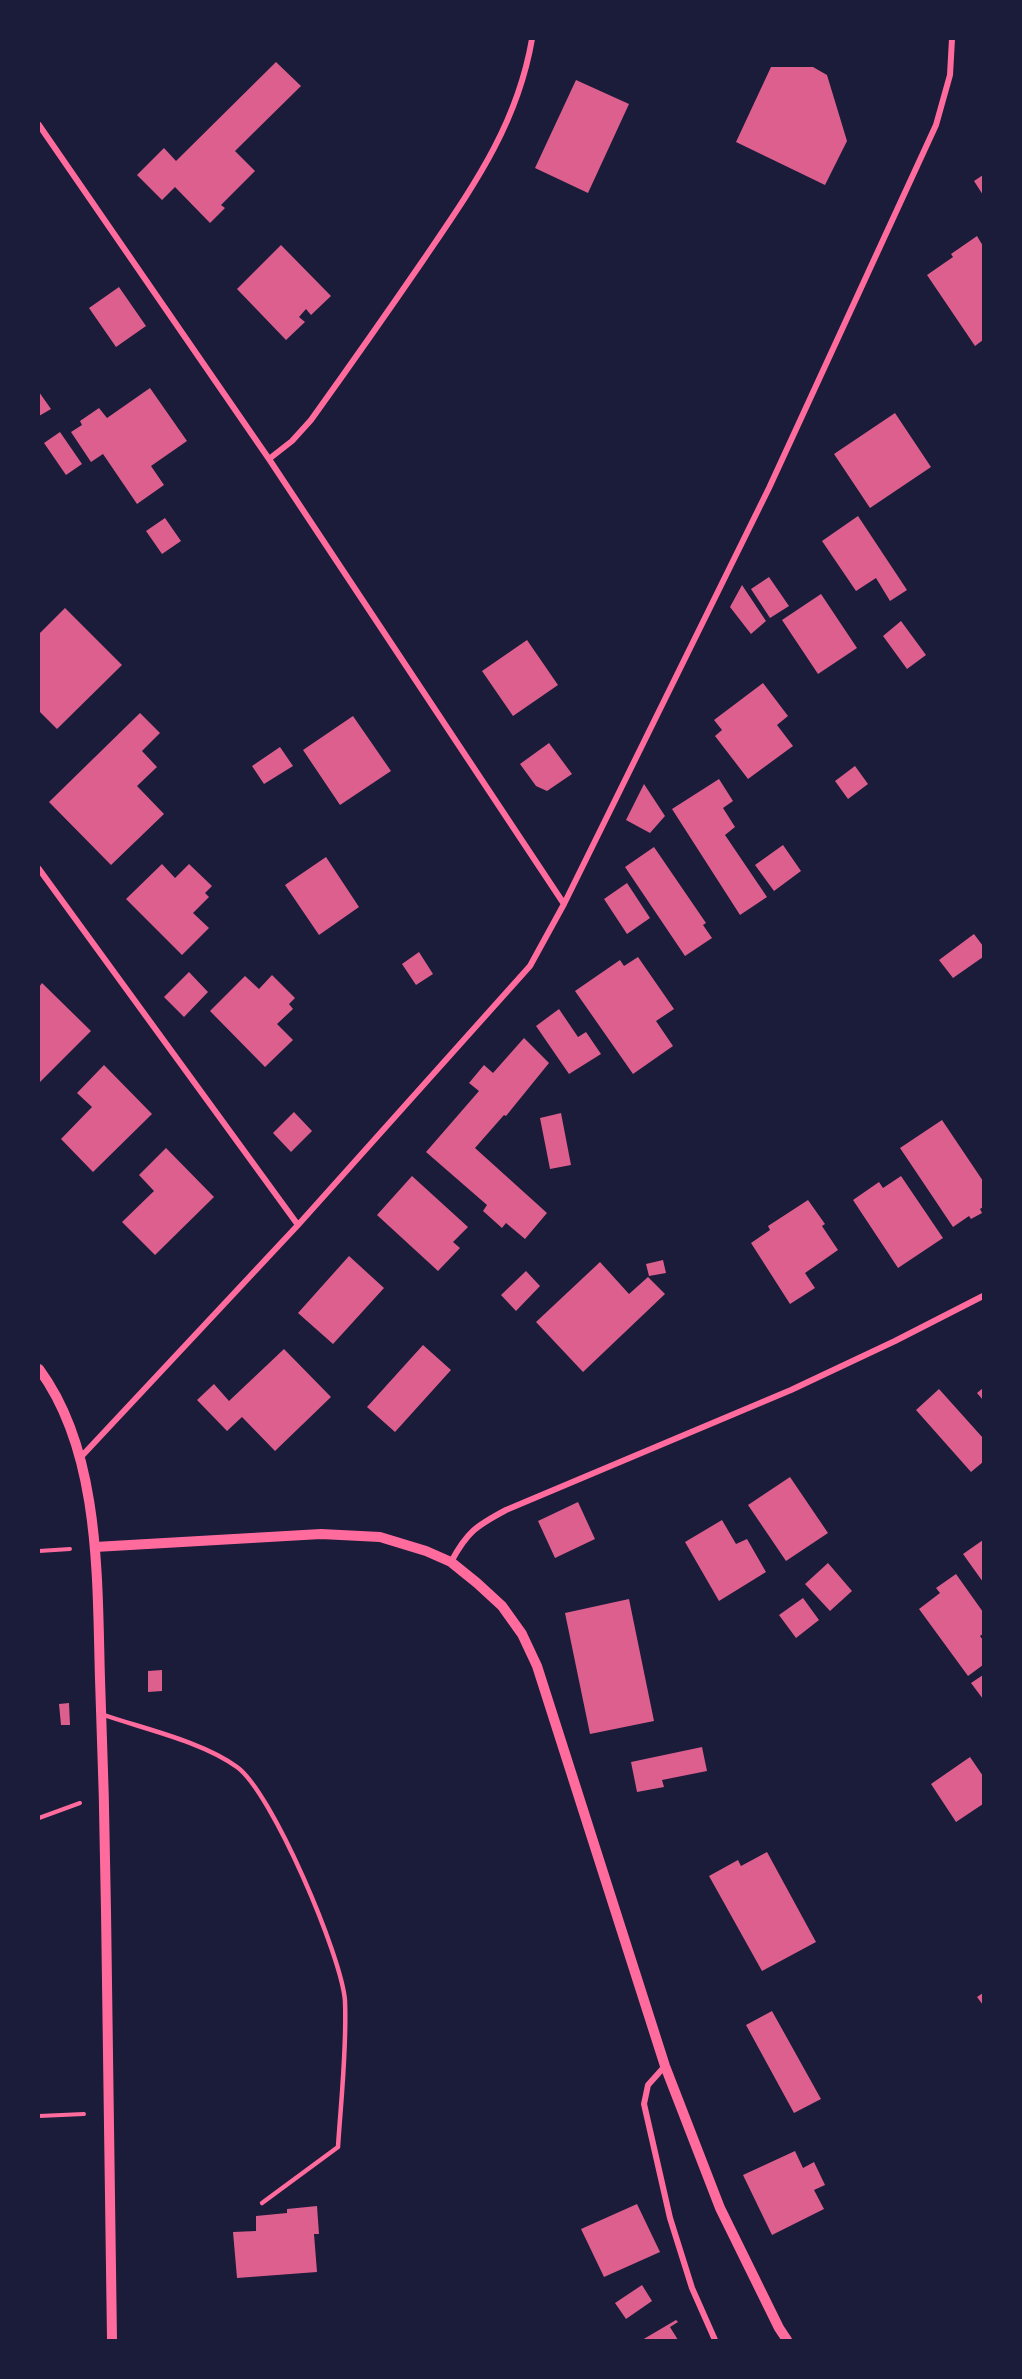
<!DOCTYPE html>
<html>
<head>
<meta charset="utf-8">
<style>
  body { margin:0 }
  #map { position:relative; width:1022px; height:2379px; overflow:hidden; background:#1b1b3a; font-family:"Public Sans",sans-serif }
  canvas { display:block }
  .frame { position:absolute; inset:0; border:40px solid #1b1b3a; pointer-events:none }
</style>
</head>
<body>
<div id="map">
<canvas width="1022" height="2379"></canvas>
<div class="frame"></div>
</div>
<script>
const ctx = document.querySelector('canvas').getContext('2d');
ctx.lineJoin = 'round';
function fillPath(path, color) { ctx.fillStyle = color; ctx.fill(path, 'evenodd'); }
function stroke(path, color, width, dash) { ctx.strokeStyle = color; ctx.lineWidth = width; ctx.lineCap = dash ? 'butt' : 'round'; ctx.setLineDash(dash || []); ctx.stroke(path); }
const building = new Path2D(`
  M276,62L301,86L235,151L255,171L221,205L225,208L210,223L175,187L162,200L137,175L164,148L176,161Z
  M771,67H813L827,75L847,141L825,185L736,142Z
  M576,80L629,104L588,193L535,168Z
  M983,175V195L974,181Z
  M977,236L983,246V340L975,346L927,275L953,257L951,254Z
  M281,245L331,296L311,315L306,309L299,317L305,322L286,340L237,289Z
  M119,287L146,326L116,347L89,308Z
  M150,388L187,441L151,466L164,485L137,504L103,454L91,462L71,432L82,425L80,421L99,408L107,418Z
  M39,392L51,409L39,416Z
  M895,413L931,467L870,508L834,454Z
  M60,432L82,464L66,475L44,443Z
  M858,516L907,590L890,601L876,578L856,591L822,541Z
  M165,518L181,541L162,554L146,531Z
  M769,577L789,606L770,618L751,589Z
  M742,585L766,621L751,634L730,607Z
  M821,594L857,648L818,674L782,620Z
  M65,608L122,665L57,729L39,711V634Z
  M901,621L926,655L907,669L883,636Z
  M527,640L558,685L513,716L482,671Z
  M763,683L788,716L777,725L793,746L748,779L715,736L722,730L714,720Z
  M140,713L160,733L142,751L157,767L137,786L164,814L111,865L49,802Z
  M353,716L391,771L340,805L303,750Z
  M549,743L572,774L547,791L536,786L520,764Z
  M280,747L293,766L264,784L252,766Z
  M855,766L868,784L848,799L835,781Z
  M719,779L733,801L723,808L735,827L725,835L767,897L740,915L672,809Z
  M644,784L665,816L650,833L626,820Z
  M783,845L801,871L774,891L755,865Z
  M654,847L706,923L703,925L712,938L685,956L625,867Z
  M326,857L359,907L319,935L285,885Z
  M162,864L175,878L189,864L212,886L205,893L209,897L193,913L209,928L182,955L126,899Z
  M627,883L650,918L627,934L604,899Z
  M974,934L983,946V957L953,978L939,960Z
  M419,952L433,974L416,985L402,964Z
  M638,957L674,1009L656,1021L673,1046L633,1074L575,991L620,960L624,966Z
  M189,972L208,992L184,1017L164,997Z
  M272,975L295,998L289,1004L293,1009L277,1024L293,1040L265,1067L210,1011L245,976L259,989Z
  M42,983L91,1031L39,1083V987Z
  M559,1009L578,1037L586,1032L601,1054L569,1074L536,1026Z
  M524,1038L549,1063L506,1116L504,1115L475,1148L547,1213L525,1239L506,1223L502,1228L483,1211L487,1205L426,1152L479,1091L469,1083L484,1065L493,1073Z
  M104,1065L152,1114L93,1172L61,1139L92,1107L77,1093Z
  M294,1112L312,1131L291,1152L273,1133Z
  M561,1113L571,1165L550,1169L540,1118Z
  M942,1120L983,1181V1207L980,1209L982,1213L971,1219L969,1216L953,1227L900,1148Z
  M166,1148L214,1197L155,1255L122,1222L154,1191L139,1175Z
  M412,1176L468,1227L453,1242L460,1248L438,1271L377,1215Z
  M901,1176L943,1238L898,1268L853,1200L879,1182L883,1188Z
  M808,1200L825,1224L822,1226L838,1250L805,1273L815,1288L790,1304L751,1243L770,1230L768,1226Z
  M349,1256L384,1288L333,1344L298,1313Z
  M663,1260L666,1273L649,1276L646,1264Z
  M600,1262L629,1294L648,1277L665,1294L583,1372L536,1322Z
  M526,1271L540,1286L516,1311L501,1295Z
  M423,1345L451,1370L395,1432L367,1407Z
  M284,1349L331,1397L275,1451L242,1417L227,1431L197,1400L214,1384L229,1401Z
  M983,1388V1400L977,1393Z
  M939,1389L983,1438V1462L971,1472L916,1410Z
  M790,1477L828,1533L786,1561L748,1505Z
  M578,1502L595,1539L555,1558L538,1521Z
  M722,1520L736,1544L747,1539L766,1572L719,1601L685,1542Z
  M983,1540V1582L963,1554Z
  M828,1563L852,1591L830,1611L805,1584Z
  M956,1574L983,1612V1634L980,1636L983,1640V1665L968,1676L919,1609L940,1593L936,1588Z
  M803,1598L819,1620L796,1638L779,1615Z
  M629,1599L654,1721L590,1734L565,1613Z
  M162,1670V1691L148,1692V1671Z
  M983,1675V1699L971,1683Z
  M69,1703L70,1725H61L59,1704Z
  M702,1747L707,1771L662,1780L664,1787L637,1792L631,1762Z
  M970,1757L983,1776V1804L956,1822L931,1784Z
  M767,1852L816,1942L762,1971L709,1876L738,1860L741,1866Z
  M983,1993V2005L977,1997Z
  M772,2011L821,2099L794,2113L746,2025Z
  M795,2151L803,2168L814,2162L825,2185L814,2190L824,2209L772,2235L743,2175Z
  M637,2204L660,2252L604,2277L581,2229Z
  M317,2206L319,2234H314L317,2272L237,2278L233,2232L256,2231V2216L287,2213V2209Z
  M642,2285L652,2301L626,2319L615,2303Z
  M676,2320L678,2322L670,2327L678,2340H642Z`);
const path = new Path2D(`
  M39,1551L70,1549
  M39,1818L80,1803
  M39,2116L84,2114`);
const service = new Path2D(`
  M101,1714C144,1729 201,1741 237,1767C272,1792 342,1957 345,2001C347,2048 341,2100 338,2147L262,2203`);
const minor = new Path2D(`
  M39,125L269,459L564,904
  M269,459L292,441L311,420C349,367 387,313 424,259C472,188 517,126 532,39
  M39,869L298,1225
  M80,1458L298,1225L530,966L564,904L769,488L936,125L950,75L952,39
  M451,1562C467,1532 476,1526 506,1510L791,1390L895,1341L983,1296
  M665,2066L648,2085L644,2104L670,2218L692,2288L715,2340`);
const tertiary = new Path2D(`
  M39,1369C101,1453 97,1579 100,1679C103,1756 105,1833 106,1911C108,2054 110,2197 112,2340
  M95,1547L321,1534L380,1537L426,1551L451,1562L477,1583L502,1606L522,1634L537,1666L665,2066L720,2208L779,2328L787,2340`);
fillPath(building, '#dd5f8e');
stroke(path, '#ff6b9d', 4);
stroke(service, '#ff6b9d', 4.5);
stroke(minor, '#ff6b9d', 6);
stroke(tertiary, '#ff6b9d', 10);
</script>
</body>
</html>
